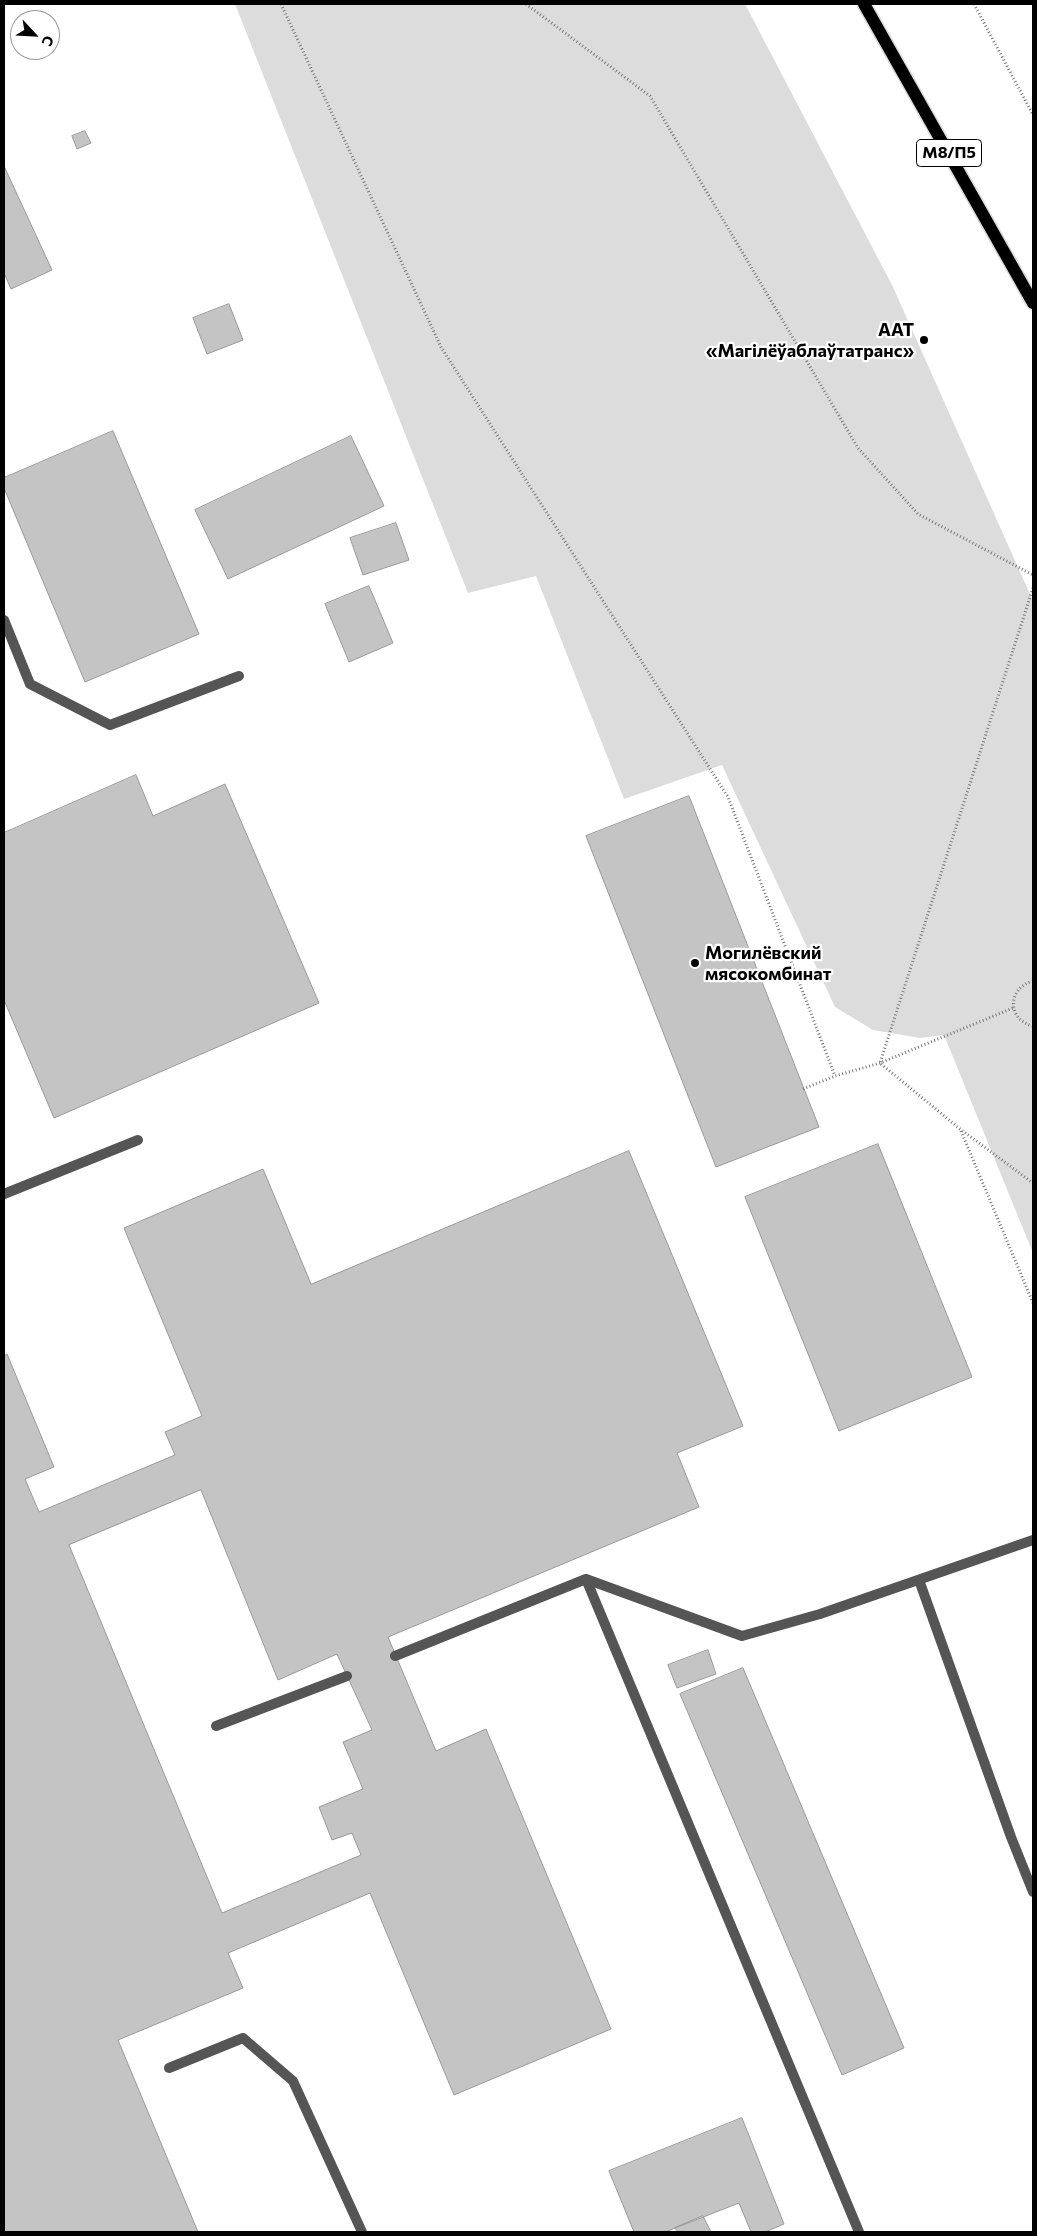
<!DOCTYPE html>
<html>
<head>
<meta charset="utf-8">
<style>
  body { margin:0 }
  #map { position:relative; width:1037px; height:2236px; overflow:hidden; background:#fff; font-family:Commissioner,sans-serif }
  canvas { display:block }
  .frame { position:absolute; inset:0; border:5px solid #000; pointer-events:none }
  .north { position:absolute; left:10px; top:10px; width:50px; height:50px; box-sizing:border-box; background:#fff; border:1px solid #999; border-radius:50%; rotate:115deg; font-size:14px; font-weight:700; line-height:20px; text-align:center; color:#000 }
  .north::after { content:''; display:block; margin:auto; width:18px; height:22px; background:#000; clip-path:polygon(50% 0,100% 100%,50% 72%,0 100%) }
</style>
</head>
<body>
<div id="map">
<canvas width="1037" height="2236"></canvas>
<div class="frame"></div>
<div class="north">С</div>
</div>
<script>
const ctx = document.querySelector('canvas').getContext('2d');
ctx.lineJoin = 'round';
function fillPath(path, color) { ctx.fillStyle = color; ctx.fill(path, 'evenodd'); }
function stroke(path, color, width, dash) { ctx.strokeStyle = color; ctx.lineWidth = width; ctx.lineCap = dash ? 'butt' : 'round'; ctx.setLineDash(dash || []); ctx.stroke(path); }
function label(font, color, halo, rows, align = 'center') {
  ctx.font = font + ' Commissioner,sans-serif'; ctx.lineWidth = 4.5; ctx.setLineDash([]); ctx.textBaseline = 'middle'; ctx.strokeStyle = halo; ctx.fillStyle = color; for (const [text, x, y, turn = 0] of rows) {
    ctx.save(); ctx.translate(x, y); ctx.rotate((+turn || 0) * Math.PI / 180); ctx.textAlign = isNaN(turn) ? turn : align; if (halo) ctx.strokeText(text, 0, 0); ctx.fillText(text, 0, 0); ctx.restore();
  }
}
const green = new Path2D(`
  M235,4H745L893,287L1033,601V1253L944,1035L920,1038L873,1030L835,1007L722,765L624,799L536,576L468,593Z`);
const building = new Path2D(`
  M85,131L91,143L77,149L72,136Z
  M4,166L52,270L11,289L4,273Z
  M229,304L243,340L207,354L193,318Z
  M113,431L199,634L85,682L4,488V478Z
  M351,436L384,506L228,579L195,510Z
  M396,523L409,560L363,575L350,538Z
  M369,586L393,643L349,662L325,604Z
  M136,775L153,816L225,784L319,1003L54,1118L4,1000V833Z
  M689,796L819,1127L716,1167L586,836Z
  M878,1144L972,1377L839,1431L745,1197Z
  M629,1151L743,1426L677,1453L699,1507L388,1637L436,1751L486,1729L611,2029L454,2095L370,1893L228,1953L243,1988L118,2040L198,2232H4V1356L7,1354L54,1467L25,1479L39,1512L175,1455L165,1432L202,1416L124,1228L263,1169L311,1284ZM201,1490L278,1680L337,1654L372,1730L343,1742L363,1789L319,1807L332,1840L352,1833L361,1855L222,1913L69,1545Z
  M708,1650L716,1674L677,1688L668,1665Z
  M743,1668L904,2048L842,2075L680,1694Z
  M742,2118L784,2224L765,2232H751L739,2203L665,2232H634L609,2171Z
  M703,2216L711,2232H678L675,2228Z`);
const path = new Path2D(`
  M281,4L441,347L728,797L835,1076
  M526,4L650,96L858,448L918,514L1033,575
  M974,4L1033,115
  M1033,588L880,1063L960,1129L1033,1183
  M1033,981C1007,988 1007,1020 1033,1026
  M803,1089L835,1076L880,1063L1013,1008
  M961,1131L1033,1303`);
const lane = new Path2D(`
  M4,620L30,684L110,725L239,676
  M4,1194L138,1140
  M586,1579L859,2232
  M919,1580L1011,1837L1033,1892
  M395,1656L586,1579L742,1636L820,1614L1033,1540
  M216,1726L347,1676
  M169,2068L243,2038L293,2081L362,2232`);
const primary = new Path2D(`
  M864,4L1033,303`);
const markers = [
  [924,340,5,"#000"],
  [695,963,5,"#000"]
];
const shields = [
  [949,153,65]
];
const shieldNames = [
  ["М8/П5",949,153]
];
const poiNames = [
  ["ААТ",914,330],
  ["«Магілёўаблаўтатранс»",914,351],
  ["Могилёвский",705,953,"left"],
  ["мясокомбинат",705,974,"left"]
];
fillPath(green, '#dcdcdc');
fillPath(building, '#c4c4c4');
stroke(building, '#999', 1);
stroke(primary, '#dbdbdb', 15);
stroke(path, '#777', 3, [1, 2.5]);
stroke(lane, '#555', 10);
stroke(primary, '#000', 12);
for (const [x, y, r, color] of markers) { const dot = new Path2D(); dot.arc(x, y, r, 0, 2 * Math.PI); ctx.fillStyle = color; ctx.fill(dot); stroke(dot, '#fff', 2); }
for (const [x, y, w] of shields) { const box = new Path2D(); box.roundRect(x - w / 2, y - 13.5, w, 27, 4); ctx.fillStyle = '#fff'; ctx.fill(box); stroke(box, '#000', 1); }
label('bold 16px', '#000', null, shieldNames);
label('bold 18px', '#000', '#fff', poiNames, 'right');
</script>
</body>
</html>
